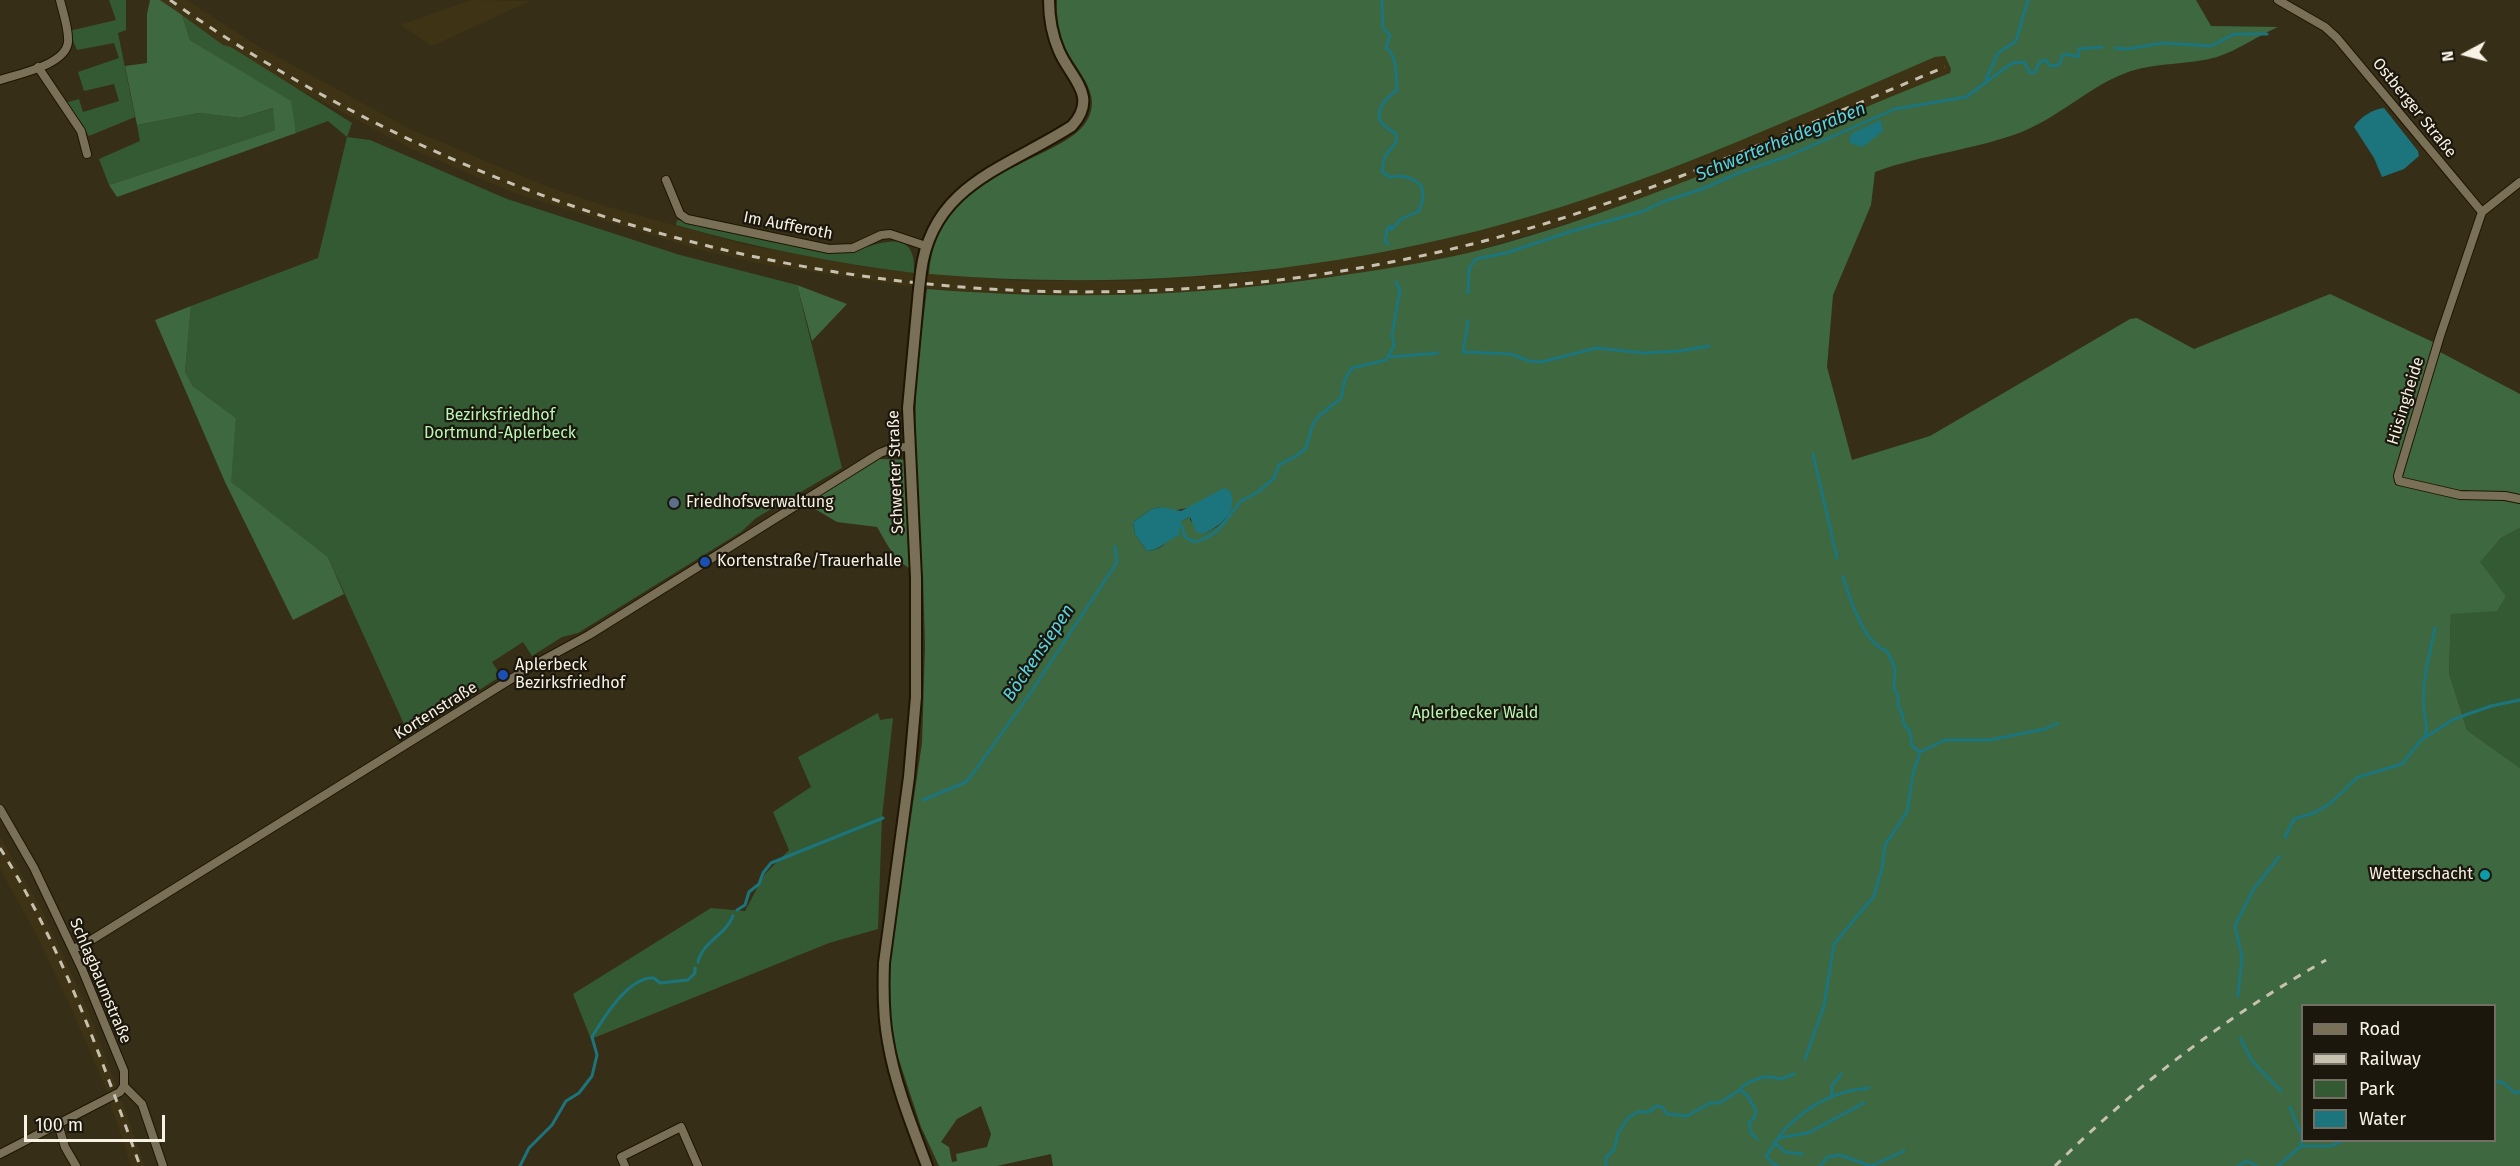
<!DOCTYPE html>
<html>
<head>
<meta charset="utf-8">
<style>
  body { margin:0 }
  #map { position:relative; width:2520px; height:1166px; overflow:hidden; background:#372e17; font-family:"Fira Sans",sans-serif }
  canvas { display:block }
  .legend { position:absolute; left:2301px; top:1004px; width:195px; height:138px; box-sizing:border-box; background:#1b170d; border:2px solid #736f63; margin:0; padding:8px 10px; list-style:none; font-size:18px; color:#f7f2e4 }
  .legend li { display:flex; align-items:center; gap:12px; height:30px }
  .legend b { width:30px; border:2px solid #736f63 }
  .north { position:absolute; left:2436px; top:24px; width:60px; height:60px; -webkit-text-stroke:4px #1b170d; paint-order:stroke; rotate:263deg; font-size:16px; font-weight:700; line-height:24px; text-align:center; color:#f7f2e4 }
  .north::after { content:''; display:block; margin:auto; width:21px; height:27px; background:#f7f2e4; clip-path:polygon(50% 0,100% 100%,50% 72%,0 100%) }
  .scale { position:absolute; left:24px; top:1115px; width:141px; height:27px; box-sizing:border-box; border:3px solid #f7f2e4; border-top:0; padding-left:8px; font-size:18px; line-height:21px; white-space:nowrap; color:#f7f2e4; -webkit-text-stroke:4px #1b170d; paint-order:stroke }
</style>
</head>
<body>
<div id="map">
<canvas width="2520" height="1166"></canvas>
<ul class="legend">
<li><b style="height:8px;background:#7a7057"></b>Road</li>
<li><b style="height:8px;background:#c7c1b0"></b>Railway</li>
<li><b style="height:16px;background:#345a34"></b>Park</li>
<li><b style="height:16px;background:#1c747d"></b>Water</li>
</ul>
<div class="north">N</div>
<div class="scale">100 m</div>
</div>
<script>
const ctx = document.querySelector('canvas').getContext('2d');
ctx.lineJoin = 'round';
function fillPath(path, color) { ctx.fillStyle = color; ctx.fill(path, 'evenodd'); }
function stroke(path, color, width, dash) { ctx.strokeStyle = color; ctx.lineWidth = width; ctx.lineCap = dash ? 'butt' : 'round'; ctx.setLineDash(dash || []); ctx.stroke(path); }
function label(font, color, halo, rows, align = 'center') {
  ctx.font = font + ' "Fira Sans",sans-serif'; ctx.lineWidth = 4.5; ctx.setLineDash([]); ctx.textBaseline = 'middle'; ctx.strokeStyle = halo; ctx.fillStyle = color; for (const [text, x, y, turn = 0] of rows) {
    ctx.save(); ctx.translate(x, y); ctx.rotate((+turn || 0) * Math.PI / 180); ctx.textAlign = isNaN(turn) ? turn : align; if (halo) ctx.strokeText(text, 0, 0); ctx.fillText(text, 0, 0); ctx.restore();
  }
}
const built = new Path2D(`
  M160,0H187L261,48L412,130L543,185L605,206L742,244L858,266L914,273L1023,281H1132L1240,274L1398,250L1536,215L1631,183L1935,57L1946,56L1951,69L1950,73L1662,191L1572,222L1472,252L1390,269L1209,292L1093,296L983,293L912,287L767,265L700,250L514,193L412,149L281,80L231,47L223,45Z
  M471,0L530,1L432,46L400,25Z
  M0,836L43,912L87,1008L116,1085L108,1093L69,1003L34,930L0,869Z
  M114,1101H122L145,1166H131L110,1102Z`);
const green = new Path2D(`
  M109,0H126V30L118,33L135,117L89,136L65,103L79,99L83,112L119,101L114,84L84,91L78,72L119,58L114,43L77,50L69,31L116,20Z
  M182,15L223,45L231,47L352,123L347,137L370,140L507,199L680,255L797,285L842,468L756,518L741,532L578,633L562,637L532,656L523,642L492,662L501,676L409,735L328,557L230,482L236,418L193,386L185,372L191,306L318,258L347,137L328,121L296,133L290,101L190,40Z
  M274,108L275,130L109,185L99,159L140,141L137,125L199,113L240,118Z
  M677,220L841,253C870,250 917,219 914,273C833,263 754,247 676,225Z
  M2520,528V768L2467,730L2449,673L2451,614L2506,596L2479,562L2501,538Z
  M878,713L880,720L893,718L882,817L878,929L829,943L591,1039L573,994L711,908L745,911L764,875L789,850L773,812L811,787L798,757Z`);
const forest = new Path2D(`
  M150,0H160L182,15L190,40L291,101L296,133L117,197L109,185L275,130L273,108L240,118L199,113L137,125L125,66L147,63V14Z
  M1057,0H2196L2211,26L2278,27C2258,36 2238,50 2217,57C2190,65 2159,62 2131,71C2092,84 2062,115 2024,131C1976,150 1923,154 1875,172L1871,205L1833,295L1827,367L1852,460L1930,436L2130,319L2137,318L2194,349L2330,294L2433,342L2440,352L2520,394V528L2501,538L2480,562L2506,596L2497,611L2451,614L2449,673L2467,730L2520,768V1166H1053L1051,1154L997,1166H939L921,1127L894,1045L889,999L891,952L922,743L925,646L923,575C896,564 891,551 877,527L837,522L805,503L879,459L915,460L916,379L927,289C1066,300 1193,297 1331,277C1378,270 1425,263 1472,252C1637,210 1792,135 1950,73L1951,69L1945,56L1935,57C1805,113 1670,175 1535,215C1337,274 1134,291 929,274C936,195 990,180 1052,148C1067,140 1086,130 1091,111C1097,89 1075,68 1066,49C1059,34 1056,16 1057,0ZM1161,507L1172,511L1187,508L1228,516L1217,527L1204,534L1190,520V517L1181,521C1174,534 1164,551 1147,551L1135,534L1133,522L1152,509ZM2302,1006H2494V1140H2302ZM981,1106L991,1134L987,1147L956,1154L957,1161L952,1162L949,1147L941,1142L957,1119Z
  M797,285L847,304L812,341Z
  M191,306L185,372L193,386L236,418L231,482L328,557L344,594L293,620L225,482L155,320Z`);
const water = new Path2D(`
  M2384,108L2418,151L2419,156L2404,169L2382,177L2374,158L2354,127C2360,117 2373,109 2384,108Z
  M1881,120L1883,131L1863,147L1851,144L1849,139L1852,133Z
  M1224,488L1230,491C1239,512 1221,525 1204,534L1196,532L1190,517C1179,521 1179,524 1180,535C1168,539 1159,551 1147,551L1135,534L1133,522L1152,509L1161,507L1181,511Z`);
const stream = new Path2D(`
  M1382,0L1383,28L1390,35L1386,48C1398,56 1396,77 1397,90C1388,97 1374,109 1381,122C1384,127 1391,130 1396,134C1399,146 1389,147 1385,157C1383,161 1383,167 1382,172L1390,177C1404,175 1413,177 1422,187L1423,198L1419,211L1401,219L1391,230
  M2115,48L2127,49L2163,43L2211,46L2234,34H2267
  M1986,79L1998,53L2016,41L2028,0
  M1388,244L1385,241L1387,229L1390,226L1393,227
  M1468,293L1469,269L1476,259L1506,253L1572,231L1641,212L1665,201L1702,189L1741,172L1788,156L1895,109L1966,97L2012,63L2024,62L2030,73H2034C2039,67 2036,61 2046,60L2050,66L2059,65L2062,56L2066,54L2078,57L2079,49L2102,47
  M1468,321L1463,352L1511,354L1529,361L1542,362L1596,348L1644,353L1680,351L1709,346
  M1390,357L1438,353
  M1813,454L1837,558
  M1179,525L1182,526L1185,537L1194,542C1221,535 1225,520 1241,501L1258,492L1274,478L1279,465L1298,455L1306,448L1313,424L1319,416L1341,398L1345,379L1352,368L1386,360L1394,346L1392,335L1400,290L1396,282
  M1843,577C1850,599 1863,643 1887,651L1895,668L1894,689L1898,696V706L1902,713L1904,724L1910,732L1912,746L1920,752
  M2424,738C2429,727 2425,721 2424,710C2421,682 2430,654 2435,628
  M923,800L966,782L974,772L1029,695L1117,562L1115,547
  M2285,837L2294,819L2314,813L2331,803L2358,777L2402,764L2421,740L2454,719L2491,706L2520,700
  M737,910L745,905L749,892L759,884L763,873L771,863L883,818
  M698,962C703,941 725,936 733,916
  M2238,996L2242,957L2235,926L2253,890L2279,857
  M2240,1038L2252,1061L2281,1091
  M1805,1059L1824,1006L1834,944L1874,896L1882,868L1885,845L1907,812L1913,774L1920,752L1945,740H1989L2045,729L2058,723
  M2494,1081L2504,1083L2515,1093L2520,1092
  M1740,1090C1744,1083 1763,1075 1771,1077C1775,1077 1778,1079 1781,1079L1794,1074
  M1740,1090L1748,1096L1756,1111L1754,1118L1749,1123L1751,1133L1757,1139
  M1832,1096V1086L1841,1074
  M2290,1107L2302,1136L2301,1146
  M1778,1138L1808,1133L1864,1103
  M1774,1142L1785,1152L1802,1154
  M520,1166L529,1148L552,1125L566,1101L579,1093L592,1076L597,1055L592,1037C604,1017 629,976 654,978L660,983L688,980L695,973V968
  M1606,1166V1157L1614,1150L1618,1133L1629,1117L1638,1112H1649L1656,1106L1662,1107L1667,1114L1687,1116L1710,1103H1719L1740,1090
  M1778,1166L1771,1162L1766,1155C1774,1147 1778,1136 1786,1128C1809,1105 1836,1090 1869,1088
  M1820,1166L1828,1157L1840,1155L1871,1166
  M1871,1166L1904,1151
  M2238,1166L2247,1161L2257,1166
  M2278,1166L2301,1146H2330L2346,1140`);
const street = new Path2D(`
  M2278,0L2325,27L2337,38L2482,212
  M38,67L81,131L87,154
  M0,80C18,74 66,65 68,42C69,29 63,13 60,0
  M666,180L680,214L687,219L829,249L853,248L881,235L890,234L926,246
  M2520,182L2482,212L2440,336L2398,476L2399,481L2460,495L2505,496L2520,499
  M0,809L34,868L82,969L124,1071V1086
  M73,949L85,944L532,666L589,635L880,453L893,448L908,447
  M124,1086L142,1104L163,1166
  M58,1124L65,1147L76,1166
  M0,1154L120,1092L124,1086
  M625,1166L621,1157L681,1127L698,1166`);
const secondary = new Path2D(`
  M921,272C932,184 1007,168 1072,126C1099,96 1071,79 1059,51C1052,35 1049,17 1049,0
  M919,289L908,408L916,578V697L909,777L884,963C883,990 883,1016 888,1042C895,1084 912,1126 927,1166`);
const rail = new Path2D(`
  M170,0C556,271 1031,359 1488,240C1646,198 1795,129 1945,67
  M0,848C62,947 101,1057 140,1166
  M2055,1166C2136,1085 2226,1017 2326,960`);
const secondaryBridge = new Path2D(`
  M919,289L921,272`);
const markers = [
  [674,503,6,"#5c6f8a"],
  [705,562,6,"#1a4fb4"],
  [503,675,6,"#1a4fb4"],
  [2485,875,6,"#0f9aa8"]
];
const streetNames = [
  ["Ostberger Straße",2414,108,51],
  ["Im Aufferoth",788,226,11],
  ["Hüsingheide",2406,401,-73],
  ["Schwerter Straße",896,472,-92],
  ["Kortenstraße",436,711,-32],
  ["Schlagbaumstraße",100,981,67]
];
const parkNames = [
  ["Bezirksfriedhof",500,416],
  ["Dortmund-Aplerbeck",500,434],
  ["Aplerbecker Wald",1475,714]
];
const poiNames = [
  ["Friedhofsverwaltung",686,503],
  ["Kortenstraße/Trauerhalle",717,562],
  ["Aplerbeck",515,666],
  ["Bezirksfriedhof",515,684],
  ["Wetterschacht",2473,875,"right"]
];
const waterNames = [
  ["Schwerterheidegraben",1781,142,-22],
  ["Böckensiepen",1039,653,-56]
];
fillPath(built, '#3e3314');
fillPath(green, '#345a34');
fillPath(forest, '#3e683f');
fillPath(water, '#1c747d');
stroke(stream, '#1c747d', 3);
stroke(street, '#1e1602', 10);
stroke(secondary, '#1e1602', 14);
stroke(street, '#7a7057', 8);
stroke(secondary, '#7a7057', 10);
stroke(rail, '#c7c1b0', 3, [8, 8]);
stroke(secondaryBridge, '#1e1602', 14, []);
stroke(secondaryBridge, '#7a7057', 10);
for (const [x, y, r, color] of markers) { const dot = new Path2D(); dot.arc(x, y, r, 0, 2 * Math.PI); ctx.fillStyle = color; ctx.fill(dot); stroke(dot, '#1b170d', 2); }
label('16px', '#f7f2e4', '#1b170d', streetNames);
label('16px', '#b7f8b6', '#1b170d', parkNames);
label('16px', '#f7f2e4', '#1b170d', poiNames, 'left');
label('italic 18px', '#58d3e1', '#1b170d', waterNames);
</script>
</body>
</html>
